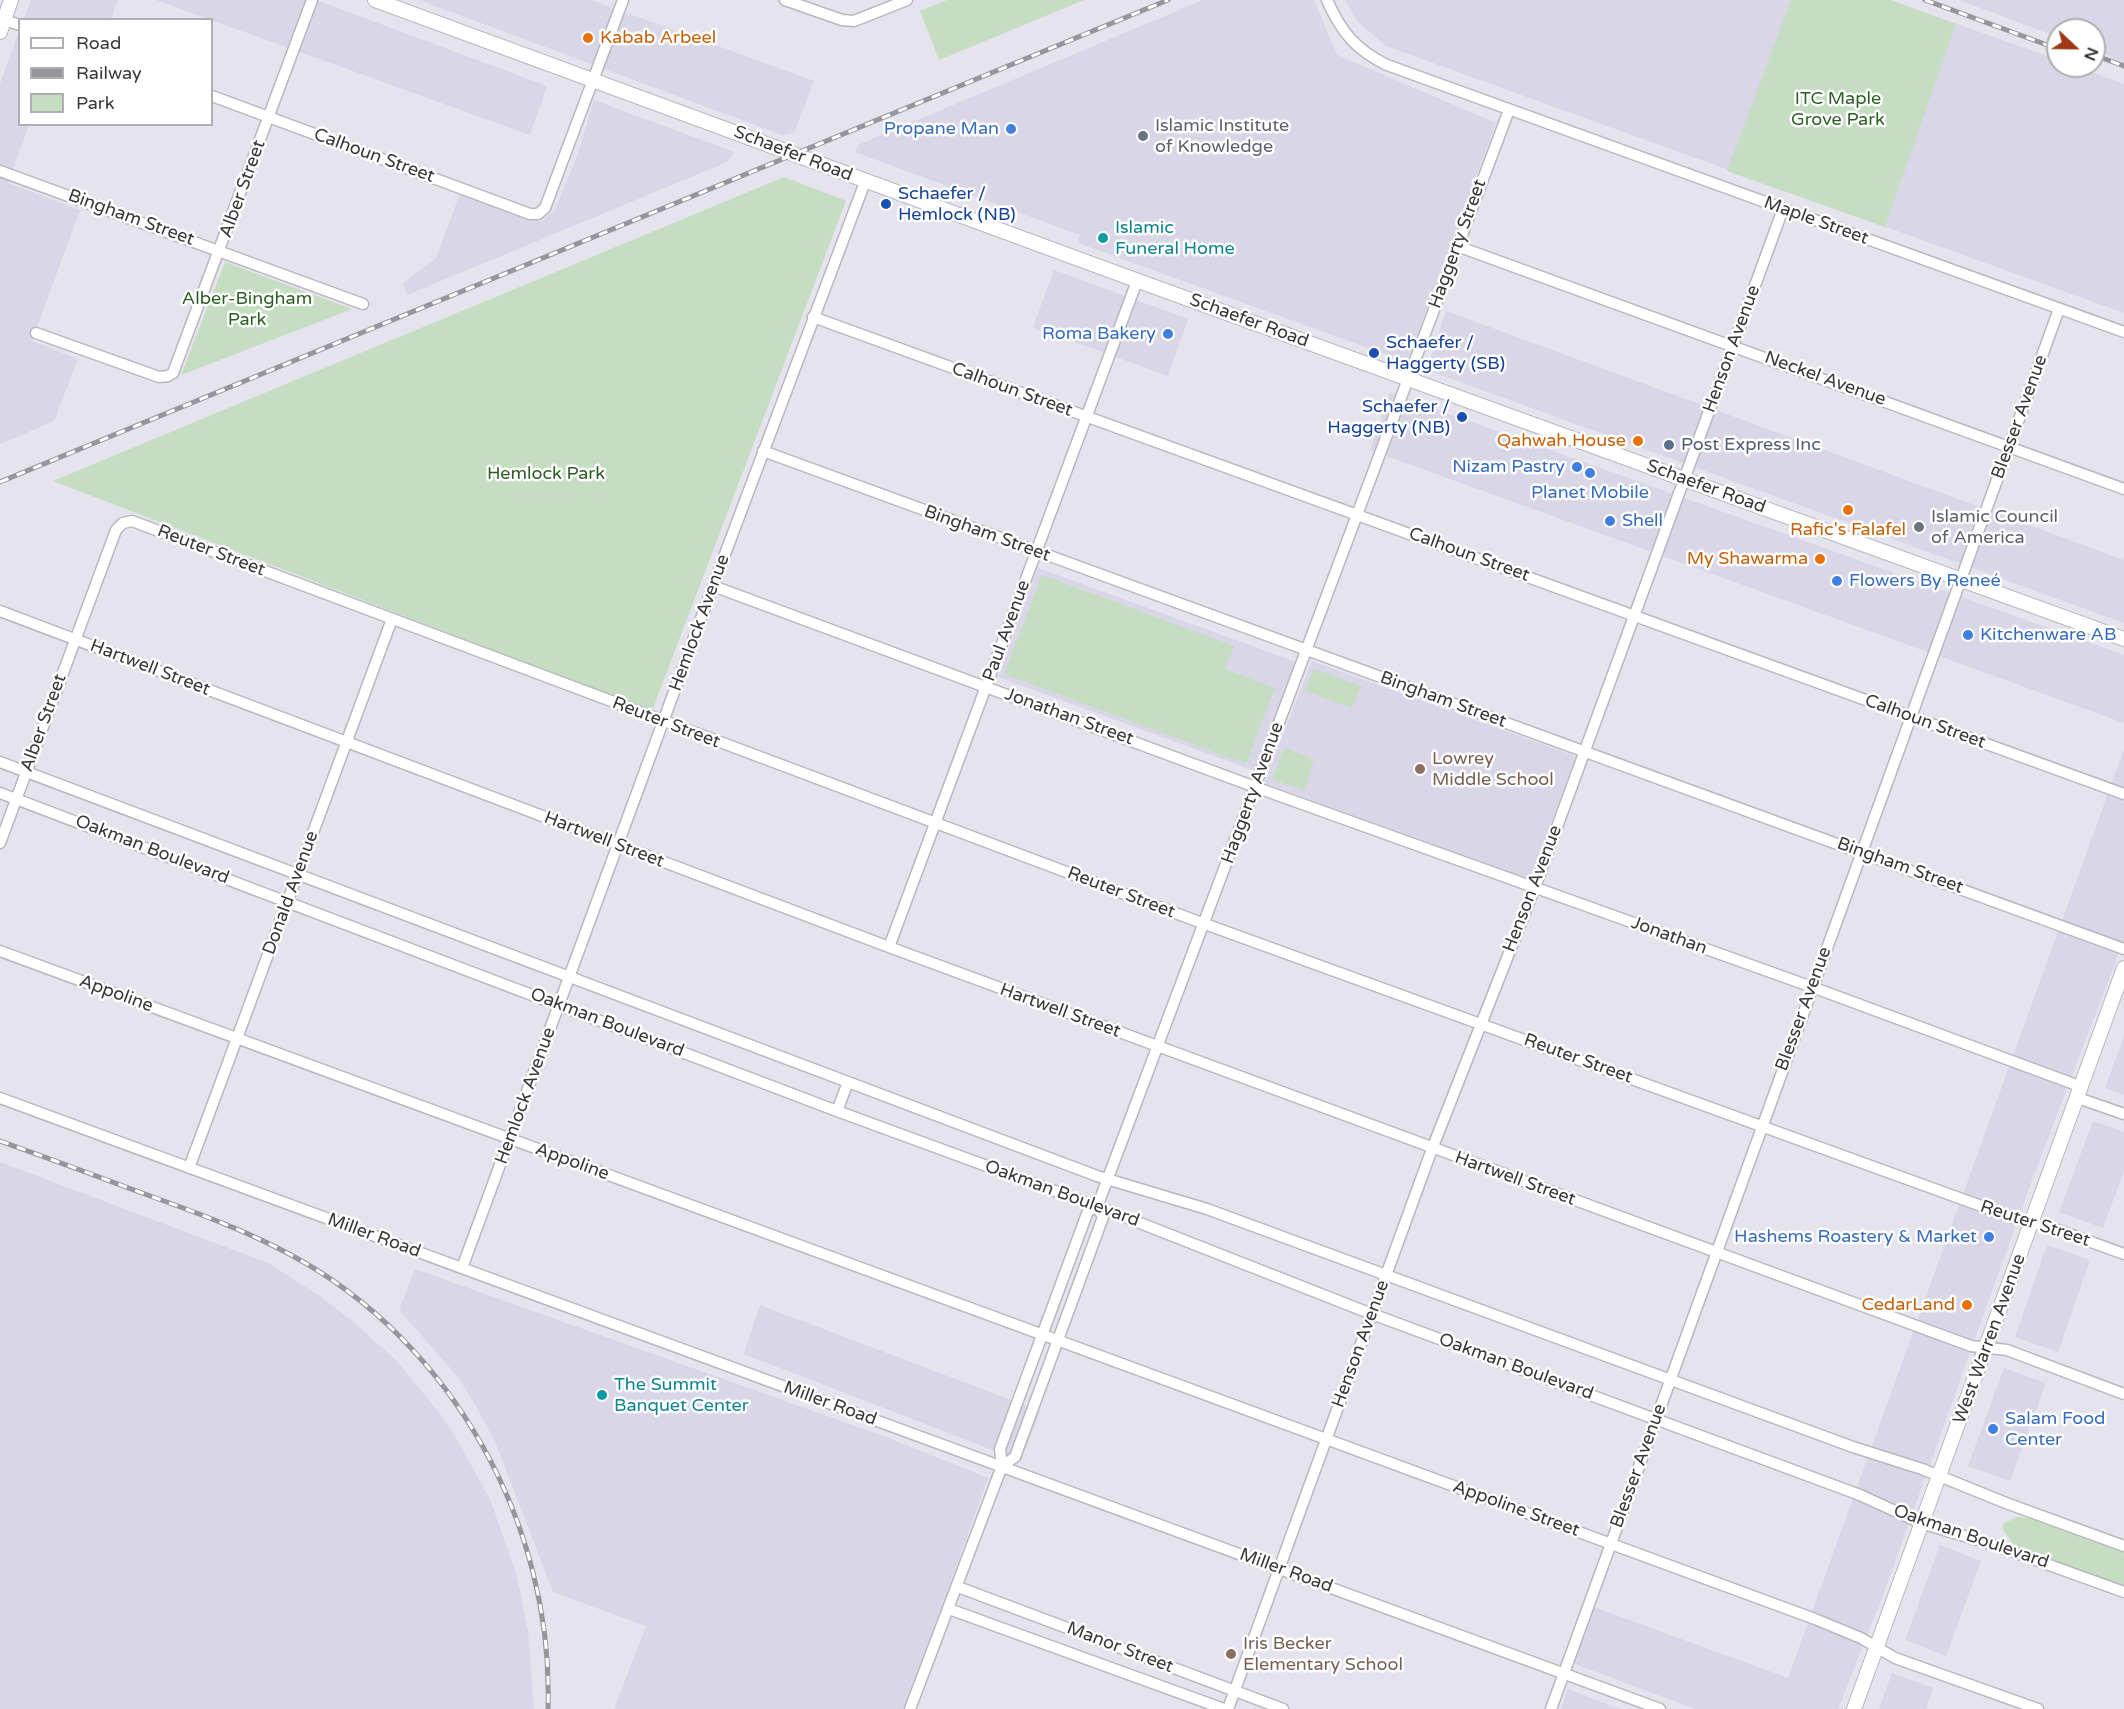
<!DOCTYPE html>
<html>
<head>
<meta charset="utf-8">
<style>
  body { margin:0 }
  #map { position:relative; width:2124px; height:1709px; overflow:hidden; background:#e5e3ed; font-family:"Varela Round",sans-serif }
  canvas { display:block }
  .legend { position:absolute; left:18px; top:18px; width:195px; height:108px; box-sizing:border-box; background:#fff; border:2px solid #afafb1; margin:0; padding:8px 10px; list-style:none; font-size:18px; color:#38383c }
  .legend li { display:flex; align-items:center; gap:12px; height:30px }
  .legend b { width:30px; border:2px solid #afafb1 }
  .north { position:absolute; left:2046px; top:18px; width:60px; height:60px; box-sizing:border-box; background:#fff; border:2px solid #afafb1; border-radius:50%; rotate:112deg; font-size:16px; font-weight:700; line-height:24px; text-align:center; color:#38383c }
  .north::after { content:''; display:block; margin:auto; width:21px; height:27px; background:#9f3815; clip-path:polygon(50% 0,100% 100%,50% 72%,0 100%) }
</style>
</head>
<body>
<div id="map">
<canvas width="2124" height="1709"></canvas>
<ul class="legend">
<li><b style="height:8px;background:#fff"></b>Road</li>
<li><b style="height:8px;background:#96959c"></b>Railway</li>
<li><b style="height:16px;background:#c5ddc1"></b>Park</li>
</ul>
<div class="north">N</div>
</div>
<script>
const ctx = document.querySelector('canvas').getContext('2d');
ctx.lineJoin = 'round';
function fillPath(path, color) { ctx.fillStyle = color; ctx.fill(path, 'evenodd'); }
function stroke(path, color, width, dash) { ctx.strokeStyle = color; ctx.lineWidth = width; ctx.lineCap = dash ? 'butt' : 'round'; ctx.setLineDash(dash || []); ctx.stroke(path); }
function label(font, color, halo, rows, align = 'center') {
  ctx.font = font + ' "Varela Round",sans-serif'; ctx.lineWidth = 5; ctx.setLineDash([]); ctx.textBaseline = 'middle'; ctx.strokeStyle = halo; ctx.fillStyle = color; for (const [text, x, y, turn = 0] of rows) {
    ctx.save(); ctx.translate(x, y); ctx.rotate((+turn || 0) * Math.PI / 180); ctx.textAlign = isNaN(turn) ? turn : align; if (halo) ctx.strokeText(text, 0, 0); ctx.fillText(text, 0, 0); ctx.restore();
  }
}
const built = new Path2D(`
  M31,0H118L111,19H24Z
  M156,0H316L547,86L530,135Z
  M419,0H591L814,81L794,133L782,135Z
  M1203,0H1314L1337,55L1496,123L1407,362L1078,243L1080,235L855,152L858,145Z
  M1345,0H1890L2058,60V66H2074L2124,84V313L1386,46L1358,22Z
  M1959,0H2124V62L2094,50V30H2058V37Z
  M19,31L20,124L29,125L8,183L80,210L32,341L78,359L54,421L0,444V84Z
  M594,100L734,152L727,162L407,295L403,283L436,258L460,194L541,222L555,210L577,156Z
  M1054,270L1188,319L1168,376L1033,327Z
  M1446,311L2124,560V623L1427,370Z
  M1390,393L2124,655V723L1370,450Z
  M1038,568L1296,662L1255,771L998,677Z
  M1312,661L1572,755L1575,758L1531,877L1529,879L1267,784L1265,781Z
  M2124,749V940L2032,1180L1883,1595L1838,1709H1695L1562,1659L1583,1603L1788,1678Z
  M2124,1036V1095L2105,1088Z
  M2093,1121L2124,1132V1171L2103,1228L2059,1212Z
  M0,1162L268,1263L321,1297L351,1320L396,1360L441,1415L456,1438L490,1499L517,1576L528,1631L534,1709H0Z
  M2047,1245L2090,1260L2058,1352L2015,1337Z
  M415,1269L883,1436L988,1478L905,1709H614L646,1626L553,1592L496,1444L477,1408L458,1377L399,1310Z
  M760,1305L1040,1411L1021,1461L744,1354Z
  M2004,1368L2046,1383L2010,1481L1968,1466Z
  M1940,1545L1981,1561L1946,1656L1905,1640Z
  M1892,1673L1933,1688L1926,1709H1879Z
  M1568,1689L1620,1709H1561Z`);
const green = new Path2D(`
  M947,0H1084L939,60L920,11Z
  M1791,0H1890L1956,24L1885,227L1727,171Z
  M784,177L846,201L652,711L53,481Z
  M225,262L352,309L181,375Z
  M1042,575L1234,646L1225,669L1275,688L1246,764L1004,674Z
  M1314,669L1361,686L1352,708L1305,691Z
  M1284,748L1314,759L1304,790L1272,779Z
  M2017,1517L2035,1519L2124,1552V1587L2014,1545L2003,1530V1524Z`);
const minor = new Path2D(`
  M785,0L842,20L854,21L907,0
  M1327,0C1341,32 1356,50 1387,65L2124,332
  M4,20L20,25
  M212,96L530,214H538L545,208L623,0
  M0,171L363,304
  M1457,246L2124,489
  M813,317L2124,794
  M36,333L159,377L168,376L173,373L312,0
  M763,451L2124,949
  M713,586L1266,791L1812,987L2082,1087
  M0,611L889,947L1971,1346L2007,1350L2124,1394
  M0,762L1097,1176L1207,1209L1853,1447L1922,1469L2006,1503L2124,1546
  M0,793L837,1111L1112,1212L1364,1311L1860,1495L1921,1523L1991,1544L2124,1592
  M0,843L116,530L123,523L132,521L1194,920L2017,1219L2050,1227L2124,1254
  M889,947L1137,281
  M0,951L1815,1619L1861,1638L1895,1658L2038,1709
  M0,1098L1660,1709
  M2078,1098L2124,1114
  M837,1111L848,1082
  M189,1168L392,619
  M462,1268L713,586L865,182
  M1002,1466L1015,1457L1103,1217L1097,1207
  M958,1587L1283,1709
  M949,1609L1224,1709
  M910,1709L1002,1466L1000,1449L1088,1211L1097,1207L1111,1170L1509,110
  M1228,1709L1432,1149L1535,887L1783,209
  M1551,1709L2059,309`);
const major = new Path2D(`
  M375,0L1122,275L2124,639
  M0,32L11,0
  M1854,1709L2124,968`);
const rail = new Path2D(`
  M1925,0L2058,49
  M2094,55L2124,66
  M0,482L1168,0
  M0,1141C51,1159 102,1178 153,1197C200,1214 247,1231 291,1255C453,1342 554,1526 548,1709`);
const markers = [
  [588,38,6,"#e8710a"],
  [1011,129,6,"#3f7fe0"],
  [1143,136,6,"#6b7280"],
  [886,204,6,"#1a4fb4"],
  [1103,238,6,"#0f9aa8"],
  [1168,334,6,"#3f7fe0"],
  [1374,353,6,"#1a4fb4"],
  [1462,417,6,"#1a4fb4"],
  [1638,441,6,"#e8710a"],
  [1669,445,6,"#5c6f8a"],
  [1577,467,6,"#3f7fe0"],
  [1590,473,6,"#3f7fe0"],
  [1848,510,6,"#e8710a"],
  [1610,521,6,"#3f7fe0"],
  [1919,527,6,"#6b7280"],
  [1820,559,6,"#e8710a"],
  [1837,581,6,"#3f7fe0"],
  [1968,635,6,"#3f7fe0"],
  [1420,769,6,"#8d6e63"],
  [1989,1237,6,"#3f7fe0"],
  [1967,1305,6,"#e8710a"],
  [602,1395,6,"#0f9aa8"],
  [1993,1429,6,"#3f7fe0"],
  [1231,1654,6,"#8d6e63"]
];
const foodNames = [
  ["Kabab Arbeel",600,38,"left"],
  ["Qahwah House",1626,441],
  ["Rafic's Falafel",1848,530,"center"],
  ["My Shawarma",1808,559],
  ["CedarLand",1955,1305]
];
const parkNames = [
  ["ITC Maple",1838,99],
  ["Grove Park",1838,120],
  ["Alber-Bingham",247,299],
  ["Park",247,320],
  ["Hemlock Park",546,474]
];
const worshipNames = [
  ["Islamic Institute",1155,126],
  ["of Knowledge",1155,147],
  ["Islamic Council",1931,517],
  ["of America",1931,538]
];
const shopNames = [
  ["Propane Man",999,129],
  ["Roma Bakery",1156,334],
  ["Nizam Pastry",1565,467],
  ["Planet Mobile",1590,493,"center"],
  ["Shell",1622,521,"left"],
  ["Flowers By Reneé",1849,581,"left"],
  ["Kitchenware AB",1980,635,"left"],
  ["Hashems Roastery & Market",1977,1237],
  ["Salam Food",2005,1419,"left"],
  ["Center",2005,1440,"left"]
];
const streetNames = [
  ["Schaefer Road",793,154,21],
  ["Calhoun Street",374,156,20],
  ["Alber Street",243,189,-70],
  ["Bingham Street",131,218,20],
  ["Maple Street",1816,221,20],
  ["Haggerty Street",1458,244,-70],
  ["Schaefer Road",1249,321,20],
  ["Henson Avenue",1732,349,-70],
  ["Neckel Avenue",1825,379,20],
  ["Calhoun Street",1012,390,20],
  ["Blesser Avenue",2020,417,-70],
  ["Schaefer Road",1706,487,20],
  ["Bingham Street",987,534,20],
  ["Reuter Street",211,551,21],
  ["Calhoun Street",1469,555,20],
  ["Hemlock Avenue",700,623,-70],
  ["Paul Avenue",1007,631,-70],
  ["Hartwell Street",150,668,21],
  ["Bingham Street",1443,700,20],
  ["Jonathan Street",1069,717,20],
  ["Calhoun Street",1925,722,20],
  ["Alber Street",44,723,-70],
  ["Reuter Street",666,723,21],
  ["Haggerty Avenue",1253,793,-70],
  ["Hartwell Street",604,840,21],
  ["Oakman Boulevard",152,850,21],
  ["Bingham Street",1900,866,20],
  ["Henson Avenue",1533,889,-69],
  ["Donald Avenue",291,893,-70],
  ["Reuter Street",1121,893,21],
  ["Jonathan",1669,936,20],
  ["Appoline",116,994,20],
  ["Blesser Avenue",1804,1009,-70],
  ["Hartwell Street",1060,1011,20],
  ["Oakman Boulevard",607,1023,21],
  ["Reuter Street",1578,1059,20],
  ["Hemlock Avenue",526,1096,-70],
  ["Appoline",572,1162,20],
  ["Hartwell Street",1515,1179,20],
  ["Oakman Boulevard",1062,1194,20],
  ["Reuter Street",2035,1224,18],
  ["Miller Road",374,1236,20],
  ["West Warren Avenue",1990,1339,-70],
  ["Henson Avenue",1361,1344,-70],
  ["Oakman Boulevard",1516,1367,20],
  ["Miller Road",830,1404,20],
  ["Blesser Avenue",1639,1466,-70],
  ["Appoline Street",1516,1509,20],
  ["Oakman Boulevard",1971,1537,19],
  ["Miller Road",1286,1571,20],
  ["Manor Street",1120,1648,21]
];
const transitNames = [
  ["Schaefer /",898,194],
  ["Hemlock (NB)",898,215],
  ["Schaefer /",1386,343],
  ["Haggerty (SB)",1386,364],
  ["Schaefer /",1450,407,"right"],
  ["Haggerty (NB)",1450,428,"right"]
];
const cultureNames = [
  ["Islamic",1115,228],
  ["Funeral Home",1115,249],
  ["The Summit",614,1385],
  ["Banquet Center",614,1406]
];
const serviceNames = [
  ["Post Express Inc",1681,445]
];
const educationNames = [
  ["Lowrey",1432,759],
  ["Middle School",1432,780],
  ["Iris Becker",1243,1644],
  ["Elementary School",1243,1665]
];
fillPath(built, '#d8d6e7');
fillPath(green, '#c5ddc1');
stroke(minor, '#b8b7c0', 13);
stroke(major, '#b8b7c0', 16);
stroke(minor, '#fff', 10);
stroke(major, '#fff', 14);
stroke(rail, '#96959c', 5);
stroke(rail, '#fff', 3, [9]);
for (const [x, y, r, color] of markers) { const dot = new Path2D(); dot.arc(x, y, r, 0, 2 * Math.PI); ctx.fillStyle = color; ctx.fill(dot); stroke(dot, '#fff', 2); }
label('18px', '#c56008', '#fff', foodNames, 'right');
label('18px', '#2c5e24', '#fff', parkNames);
label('18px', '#5b616d', '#fff', worshipNames, 'left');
label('18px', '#366cbe', '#fff', shopNames, 'right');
label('18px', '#38383c', '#fff', streetNames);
label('18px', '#164399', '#fff', transitNames, 'left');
label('18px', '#0d838f', '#fff', cultureNames, 'left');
label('18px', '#4e5e75', '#fff', serviceNames, 'left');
label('18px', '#785e54', '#fff', educationNames, 'left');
</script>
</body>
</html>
